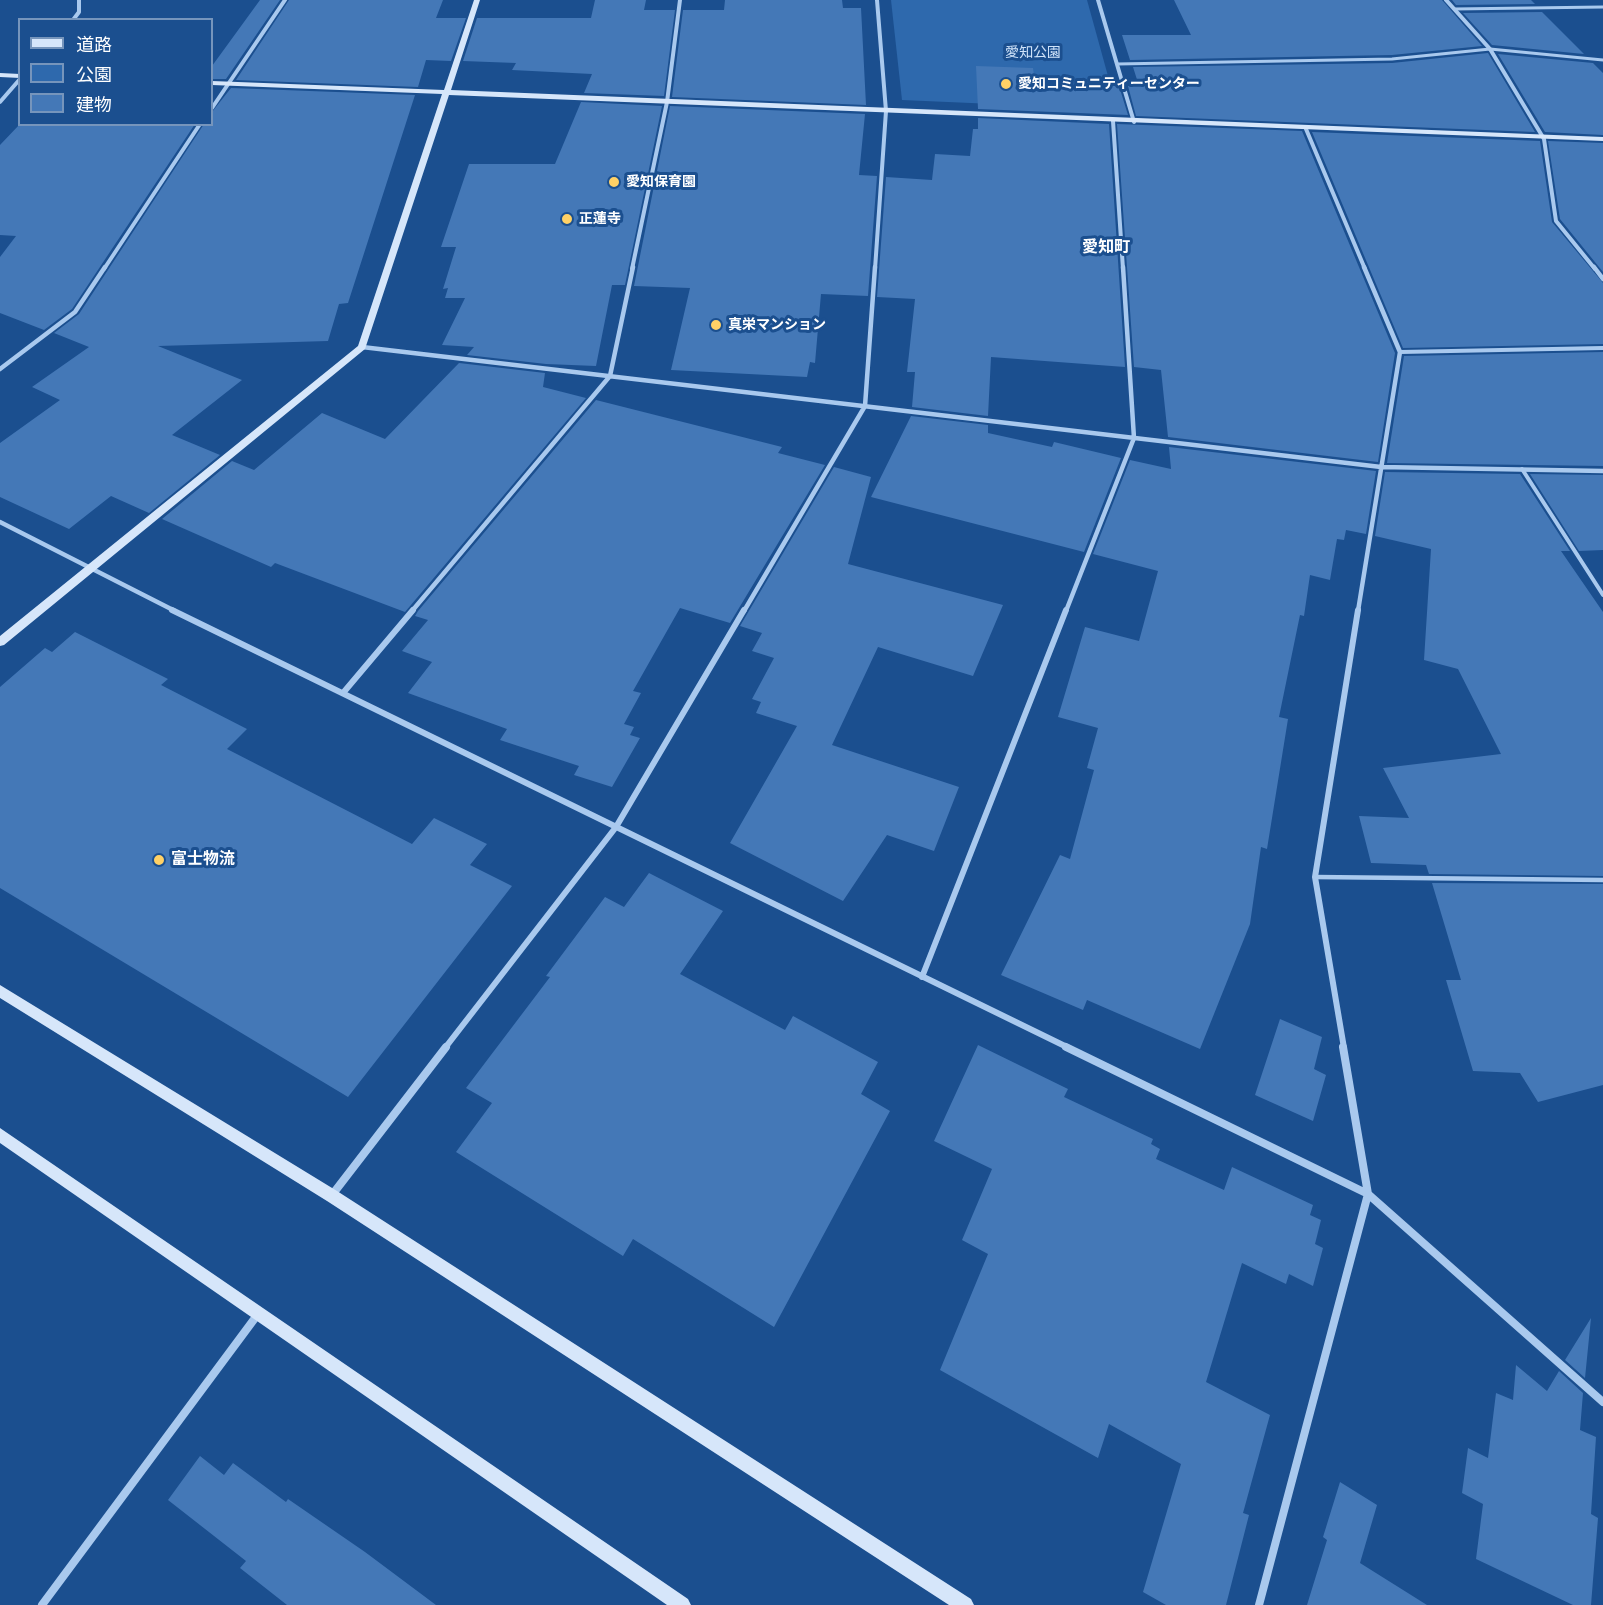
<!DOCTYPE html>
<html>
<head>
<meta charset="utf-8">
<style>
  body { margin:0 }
  #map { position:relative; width:1603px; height:1605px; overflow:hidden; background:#1b4f8f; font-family:"Roboto Condensed","Noto Sans JP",sans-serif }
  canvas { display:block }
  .legend { position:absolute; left:18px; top:18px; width:195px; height:108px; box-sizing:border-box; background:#1b4f8f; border:2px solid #7695bc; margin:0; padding:8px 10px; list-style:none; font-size:18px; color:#fff }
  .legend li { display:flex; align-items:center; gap:12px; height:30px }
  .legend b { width:30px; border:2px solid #7695bc }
</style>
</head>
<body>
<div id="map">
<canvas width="1603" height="1605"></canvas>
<ul class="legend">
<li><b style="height:8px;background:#d6e6fa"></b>道路</li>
<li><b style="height:16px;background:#2e69ad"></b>公園</li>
<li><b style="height:16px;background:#4478b7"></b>建物</li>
</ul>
</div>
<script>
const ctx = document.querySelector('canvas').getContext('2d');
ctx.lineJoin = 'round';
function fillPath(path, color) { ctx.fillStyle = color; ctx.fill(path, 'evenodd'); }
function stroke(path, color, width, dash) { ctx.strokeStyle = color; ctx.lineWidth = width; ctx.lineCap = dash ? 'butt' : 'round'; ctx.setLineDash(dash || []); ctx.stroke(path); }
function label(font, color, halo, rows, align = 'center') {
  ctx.font = font + ' "Roboto Condensed","Noto Sans JP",sans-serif'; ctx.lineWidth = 6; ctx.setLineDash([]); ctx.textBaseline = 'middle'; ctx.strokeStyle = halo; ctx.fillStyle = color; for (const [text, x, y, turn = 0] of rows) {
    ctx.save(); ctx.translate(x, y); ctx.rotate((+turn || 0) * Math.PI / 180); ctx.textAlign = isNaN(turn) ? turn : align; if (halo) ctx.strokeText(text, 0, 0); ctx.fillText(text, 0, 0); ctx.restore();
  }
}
const green = new Path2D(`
  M891,0H1087L1116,105L1108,109L902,100Z`);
const building = new Path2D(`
  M260,0H280L226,79H212V66Z
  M289,0H443L436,18H466L451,61L426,60L418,87L236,80Z
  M595,0H646L644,10H675L664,96L584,93L592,74L512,70L516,63L463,61L477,18H591Z
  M725,0H842L843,8H861L866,105L672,97L683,10H724Z
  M1174,0H1442L1482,46L1392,55L1130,60L1122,35H1191Z
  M1452,0H1531L1535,4L1456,5Z
  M1542,12L1584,54L1492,45L1463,13Z
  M1488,53L1535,132L1136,116L1128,86H1139L1133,67L1392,63Z
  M1498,54L1593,63L1603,73V135L1545,132Z
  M976,66L1033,68L1035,83L1119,86L1128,115L978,109Z
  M231,88L415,95L348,303L339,304L328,341L158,346L242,380L172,435L220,455L149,513L111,496L69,529L0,497V443L60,400L32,387L89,347L54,333L79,314L204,124H212V112Z
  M581,102L662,106L625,285H612L596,366L546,364L467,355L474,347L442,345L465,298H445L448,288L443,289L456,247H441L469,164H555Z
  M670,106L865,114L859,175L877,176L868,296L821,294L815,363L810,362L807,377L671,370L690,288L634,286Z
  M978,118L1109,124L1125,367L991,357L988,416L912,407L915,372H907L915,299L877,297L886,177L932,180L935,154L970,156L973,129H978Z
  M20,124H195L72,309L44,330L0,313V257L16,236L0,235V145Z
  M1117,124L1302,131L1395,353L1378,462L1168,437L1161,370L1134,367Z
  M1312,132L1540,141L1552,222L1603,283V344L1403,348Z
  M1548,141L1603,143V272L1560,219Z
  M1603,352V466L1387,463L1404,356Z
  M459,363L545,373L543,387L586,398L405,612L275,563L271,567L162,519L232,461L254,470L322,413L385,439Z
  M596,400L782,447L778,453L825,465L730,623L680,608L633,691L641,693L624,724L634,727L630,735L640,738L612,787L574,775L579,766L500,740L507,729L408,693L432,662L402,651L428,620L415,616L418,611Z
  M911,416L988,425V433L1052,447L1054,442L1121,458L1084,552L871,497Z
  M1169,447L1376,471L1366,534L1346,530L1344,540L1337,539L1330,580L1310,575L1304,616L1300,615L1279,717L1288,719L1267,849L1261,847L1250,924L1200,1049L1087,1000L1083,1010L1001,975L1060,855L1070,859L1094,770L1087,768L1098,728L1058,717L1085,627L1139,641L1158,571L1093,554L1130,460L1171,469Z
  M834,467L871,477L848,564L1003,605L973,676L878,647L832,745L959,787L934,851L887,835L843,901L730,843L797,726L756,713L761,702L752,699L774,658L752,651L762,633L740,626Z
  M1385,472L1520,474L1570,551H1561L1603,612V876L1429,874L1426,865L1371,863L1359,816L1409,818L1383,768L1501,754L1458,669L1424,660L1431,549L1375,536Z
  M1530,474L1603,475V550L1579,551Z
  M75,632L168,679L161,685L247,729L227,749L412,844L434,818L487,844L470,865L512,886L348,1097L0,888V687L45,648L52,652Z
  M649,873L723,911L680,974L785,1030L793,1016L878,1062L861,1094L890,1111L774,1327L633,1239L623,1256L456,1152L492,1103L466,1088L550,977L546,976L605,897L624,907Z
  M1432,883L1603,884V1085L1538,1102L1520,1073L1473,1071L1446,980H1461Z
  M1280,1019L1322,1037L1314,1069L1326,1075L1313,1121L1255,1095Z
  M978,1045L1068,1089L1064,1097L1153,1139L1151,1144L1160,1149L1156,1159L1224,1190L1232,1167L1313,1205L1310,1215L1321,1220L1315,1244L1323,1248L1313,1286L1289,1274L1286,1284L1242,1263L1206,1382L1270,1415L1243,1513L1249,1515L1226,1605H1166L1143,1592L1181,1464L1109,1424L1098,1458L940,1370L988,1254L962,1240L992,1169L934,1141Z
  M1591,1318L1585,1378L1565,1360Z
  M1516,1365L1547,1391L1559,1371L1583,1393L1580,1430L1596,1437L1591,1514L1598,1518L1591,1605H1573L1476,1559L1483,1504L1462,1493L1468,1448L1488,1458L1496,1393L1513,1400Z
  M200,1456L224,1475L233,1463L286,1502L288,1499L365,1552L436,1605H287L240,1568L246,1561L168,1500Z
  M1340,1482L1377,1505L1360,1563L1427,1605H1307L1327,1540L1323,1537Z`);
const laneFar2 = new Path2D(`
  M1454,9L1603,7
  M1117,64L1392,59L1490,49L1603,60`);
const laneFar1 = new Path2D(`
  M1400,352L1603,348
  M1522,469L1603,595`);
const lane = new Path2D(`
  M1315,877L1603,880`);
const streetFar3 = new Path2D(`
  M1098,0L1134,122
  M1446,0L1490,49L1544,139L1556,221L1595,269
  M73,20L79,12V0
  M0,102L20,79
  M212,108L285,0
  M1113,121L1123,269
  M1306,129L1365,269
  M104,269L200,124
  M632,269L667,102L680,0
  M875,269L886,111L877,0`);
const streetFar2 = new Path2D(`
  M1594,267L1603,279
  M362,347L1381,467L1603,471
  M0,369L75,312L105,267
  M0,522L175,611
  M412,611L610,376L633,267
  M744,611L865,406L875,267
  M1066,611L1134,438L1123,267
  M1358,611L1400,352L1364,267`);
const streetFar1 = new Path2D(`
  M172,610L1069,1048
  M343,693L413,610
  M922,977L1066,610
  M445,1048L616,827L744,610
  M1344,1048L1315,877L1358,610`);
const street = new Path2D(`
  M1066,1047L1368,1194L1603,1402
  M332,1195L446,1047
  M42,1605L258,1314
  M1259,1605L1368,1194L1343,1047`);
const secondary = new Path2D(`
  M474,0H480L451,90L1603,137V141L449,95L365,349L4,645L0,646V636L358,346L442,94L212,85V81L444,90Z
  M0,73L20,74V78L0,77Z
  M0,985L337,1191L971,1599L974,1605H949L327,1201L0,998Z
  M0,1128L688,1599L691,1605H667L0,1143Z`);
const markers = [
  [1006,84,6,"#ffd166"],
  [614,182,6,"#ffd166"],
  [567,219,6,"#ffd166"],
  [716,325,6,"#ffd166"],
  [159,860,6,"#ffd166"]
];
const farParknames = [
  ["愛知公園",1033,53]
];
const farPoinames = [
  ["愛知コミュニティーセンター",1018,84],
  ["愛知保育園",626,182],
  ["正蓮寺",579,219],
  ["真栄マンション",728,325]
];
const farQuarternames = [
  ["愛知町",1106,248]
];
const poiNames = [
  ["富士物流",171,860]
];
fillPath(green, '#2e69ad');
fillPath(building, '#4478b7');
stroke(laneFar2, '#a9c9ee', 3);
stroke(laneFar1, '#a9c9ee', 4);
stroke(lane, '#a9c9ee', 4.5);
stroke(streetFar3, '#a9c9ee', 4);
stroke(streetFar2, '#a9c9ee', 4.5);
stroke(streetFar1, '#a9c9ee', 6);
stroke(street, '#a9c9ee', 8);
fillPath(secondary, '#d6e6fa');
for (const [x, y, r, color] of markers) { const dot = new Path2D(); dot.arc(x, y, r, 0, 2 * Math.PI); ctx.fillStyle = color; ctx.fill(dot); stroke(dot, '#1b4f8f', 2); }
label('14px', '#cfe3fa', '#1b4f8f', farParknames);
label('bold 14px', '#fff', '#1b4f8f', farPoinames, 'left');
label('bold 16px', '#fff', '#1b4f8f', farQuarternames);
label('bold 16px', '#fff', '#1b4f8f', poiNames, 'left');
</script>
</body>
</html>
